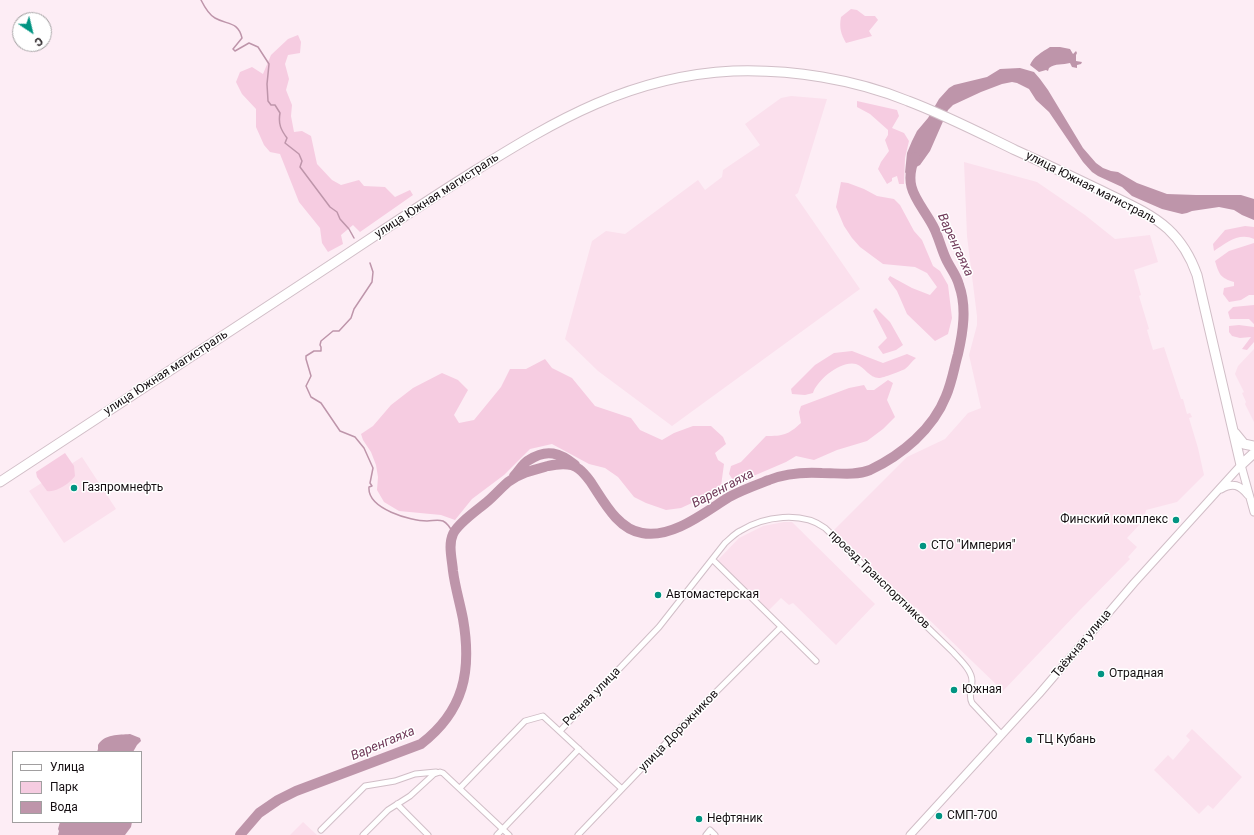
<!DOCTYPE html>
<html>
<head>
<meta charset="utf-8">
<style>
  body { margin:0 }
  #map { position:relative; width:1254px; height:835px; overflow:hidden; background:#fdedf5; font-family:Roboto,sans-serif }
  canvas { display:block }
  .legend { position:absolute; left:12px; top:751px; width:130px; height:72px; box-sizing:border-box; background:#fff; border:1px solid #a19fa0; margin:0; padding:5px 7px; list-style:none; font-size:12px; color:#150f12 }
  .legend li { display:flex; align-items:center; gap:8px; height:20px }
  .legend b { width:20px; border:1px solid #a19fa0 }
  .north { position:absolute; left:12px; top:12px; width:40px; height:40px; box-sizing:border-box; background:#fff; border:1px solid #a19fa0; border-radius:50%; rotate:145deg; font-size:11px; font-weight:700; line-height:16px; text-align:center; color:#150f12 }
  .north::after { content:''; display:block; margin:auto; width:14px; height:18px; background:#019482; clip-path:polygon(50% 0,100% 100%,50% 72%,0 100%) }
</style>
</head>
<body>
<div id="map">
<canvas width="1254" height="835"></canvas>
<ul class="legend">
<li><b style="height:5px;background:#fff"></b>Улица</li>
<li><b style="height:11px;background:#f6cce1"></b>Парк</li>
<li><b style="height:11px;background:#be95aa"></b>Вода</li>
</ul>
<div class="north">С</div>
</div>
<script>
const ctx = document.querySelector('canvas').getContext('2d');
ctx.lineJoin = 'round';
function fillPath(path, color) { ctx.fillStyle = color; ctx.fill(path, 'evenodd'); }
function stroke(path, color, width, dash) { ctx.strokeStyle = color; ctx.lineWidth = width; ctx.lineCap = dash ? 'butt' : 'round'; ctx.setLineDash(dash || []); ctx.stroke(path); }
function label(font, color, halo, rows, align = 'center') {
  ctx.font = font + ' Roboto,sans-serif'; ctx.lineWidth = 3; ctx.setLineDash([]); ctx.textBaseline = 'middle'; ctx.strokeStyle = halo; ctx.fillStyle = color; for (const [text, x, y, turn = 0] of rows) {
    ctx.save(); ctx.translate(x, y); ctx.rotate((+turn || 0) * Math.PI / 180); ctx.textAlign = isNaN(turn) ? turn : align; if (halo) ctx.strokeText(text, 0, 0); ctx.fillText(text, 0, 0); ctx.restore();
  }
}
const built = new Path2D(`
  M791,96L827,99L798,193L795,195L860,289L672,426L598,371L565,339L592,241L606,231L625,234L698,180L705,190L722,177L723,170L760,145L745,124L781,98Z
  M964,162L1037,182L1085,215L1115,239L1150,235L1158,262L1134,270L1141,295L1139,296L1149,329L1147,330L1153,350L1164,347L1181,399H1183L1187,414L1190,413L1192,417L1189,418L1198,448L1204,475L1177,502L1146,510L1144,518L1142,522L1127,538L1137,547L1128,557L1130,559L1078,612L1003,691L916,607L914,609L834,530L907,457L945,439L968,413L981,408L969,355L977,325V316L967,236Z
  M1254,349V422L1245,404L1246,402L1242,393L1244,392L1235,374L1238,366Z
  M82,457L116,509L64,543L29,491Z
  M784,522H792L875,604L836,645L793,603L789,605L781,598L767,612L717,561L739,538L763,526Z
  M1192,729L1242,777L1213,809L1208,805L1199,814L1154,770L1168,755L1173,760L1190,740L1186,736Z
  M303,822L317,835H290Z`);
const green = new Path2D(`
  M851,9L857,10L865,16H875L878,20L869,31L872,36L846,43C841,34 839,28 841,17Z
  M298,35L301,42L300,53L288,55L285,64L289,79L286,90L292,105L291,116L294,132L302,131L311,136L317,164L332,180L341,185L359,180L364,186L385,187L395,197L410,190L413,195L360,232L353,225L341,235L343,244L328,252L322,243L320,228L299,202L280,154L270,152L264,145L256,127V109L242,94L236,82L240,72L252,67L263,74L271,55L288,39Z
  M857,101L897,110L899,116L892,128L904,133L909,141L905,158L904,184H899L897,176L892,178V181L887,184L878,169L881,162L889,151L885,140L888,135V130L870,114L857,107Z
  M841,182L848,183L864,189L877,196L894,199L900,205L914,231L922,240L933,266L940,271L948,285L952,318L948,334L935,341L907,314L897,291L888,279L890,276L912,288L930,295L937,287L927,273L915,267L883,264L860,247L852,238L844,226L836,207Z
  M1245,226L1254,227V239C1239,232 1226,243 1214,251L1213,244L1225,230Z
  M1254,243V295H1249L1241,300L1229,302L1223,294L1224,288L1234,286V282C1220,278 1219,274 1215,261L1229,251Z
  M1254,305V324L1249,319H1230L1228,312L1233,307Z
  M876,308L890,322L903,345L896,350L883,354L878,347L887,338L873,311Z
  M1239,325L1254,327V342L1247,350L1242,349L1251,337L1240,338L1232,336L1229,332V326Z
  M852,351L883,363L907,354L916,358C912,361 909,366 905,369C901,371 883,378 879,378C869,378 865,367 856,364C841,360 817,380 813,393L805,395L792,394L791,389L815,365L834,353Z
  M545,359L552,368L572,378L595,406L631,418L640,430L662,440L674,433L693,426H711L723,437L726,444L715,453L718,460L724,464L721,486L694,502L681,508L666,510L646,503L634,497L618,477L605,468L589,464L552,444L530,449L504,475L472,499L455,520L441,515L399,511L384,502L377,490L378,477L376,465L371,452L363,440L361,434L373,426L391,405L413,388L442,373L458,380L468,390L454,415L459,423L474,420L501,387L510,369H526Z
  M888,380L893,383L887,400L895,417L883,429L867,441L837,450L814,460L796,456L786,462L737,483L733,480L729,474L731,466L741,462L766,436C783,436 788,435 801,423L799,412L801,406L849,388L864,385L867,390H874Z
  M65,453L74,466L75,476C70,483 56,493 47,491L37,477L36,472Z`);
const water = new Path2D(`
  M1050,47H1060L1070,49L1073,54L1076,51L1077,53L1076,55V61L1082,62L1081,64L1077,65V68L1072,67L1070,63C1063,65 1055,63 1049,68L1048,71L1046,70L1039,72L1030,65C1033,57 1042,52 1050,47Z
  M1020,68L1034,72L1040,79L1048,90L1083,148L1096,163L1103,168L1111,171L1118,172L1137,183L1167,194L1196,195H1241L1254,199V220L1242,215L1234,210L1219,207L1192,211L1187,213L1182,214L1162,209L1132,196L1122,187L1098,176L1092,172L1083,162L1049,112L1036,100L1029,89L1017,83L1012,82L1002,84L981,92L953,105L948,110L930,151L920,165L905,173L907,153L912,141L917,131L928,118L939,99L949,88L954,85L987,77L1000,69Z
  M130,734L140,738L141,741L137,745L133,752H97L98,749V745C104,734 119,735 130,734Z
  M60,822H132L131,827L125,835H58L59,831L58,829Z`);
const stream = new Path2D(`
  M201,0C204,6 209,15 215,18C227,25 238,21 242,38L233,49L235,51L249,43L258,47L269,64L267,84L268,101L271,105H275L280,113C278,124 281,130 287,138L285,143L299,154L302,161L300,167L330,207L337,212L340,219L349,229L354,238
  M370,263L373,272L372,282L354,309L351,318L339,331H333L321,341L320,345L321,347V351H314L306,356V359L311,376L306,386L311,397L321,403L340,431L355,437L364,448L373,468L370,483L372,486L369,487C367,509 411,521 427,521C433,521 437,519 443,521C447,523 451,529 453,533`);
const river = new Path2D(`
  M514,476C519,471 523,463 529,460C547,448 560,453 575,465
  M240,835L259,813L278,800L296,791L421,744C464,711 472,671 463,619C460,603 455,587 453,571C452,559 448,545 453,534C458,523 479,509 488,501C495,495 501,488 508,482C520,473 533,470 548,466C558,464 571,462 579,469C583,472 587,477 590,481C603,500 617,529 642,533C672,539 705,512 729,497C742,490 756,485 769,480C786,473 804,472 822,473C838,473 855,476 870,470C902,455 933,429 946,396C952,382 954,368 958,354C963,332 967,307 959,285C957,276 951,269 947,261C941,249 939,237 933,226C919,200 902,189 915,157`);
const street = new Path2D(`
  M713,560L816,661
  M560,731L659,627L725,543C730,539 734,534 740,531C764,516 802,511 825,528L953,652C960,660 972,670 972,681C972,689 968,696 972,703L1002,735
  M460,788L525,721L543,716L622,789
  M397,804L428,835
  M321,830L365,786L395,781L415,774L436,772
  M363,835L388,810L410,796L434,774L440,772L443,773L509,835
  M497,835L579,749
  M578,835L686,722L781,627
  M706,835L710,830L715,835`);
const secondary = new Path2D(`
  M1241,465L1254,512
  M1221,489C1233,482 1240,485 1248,495
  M910,835L1039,694L1134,583L1241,465`);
const highway = new Path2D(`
  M1235,433L1244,444L1254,446
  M1241,465L1254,453
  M0,482C106,413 211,343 317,274C369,240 420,205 473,172C556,120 631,76 733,71C791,69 854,79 908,101C945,115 980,133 1015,150C1044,163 1073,177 1102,191C1124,202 1149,212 1168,229C1181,241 1191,258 1197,275L1241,465`);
const markers = [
  [74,488,4,"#019482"],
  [1176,520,4,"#019482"],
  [923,546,4,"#019482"],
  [658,595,4,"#019482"],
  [1101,674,4,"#019482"],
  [954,690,4,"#019482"],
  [1029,740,4,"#019482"],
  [939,816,4,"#019482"],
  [699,819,4,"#019482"]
];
const streetNames = [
  ["улица Южная магистраль",1091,188,27],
  ["улица Южная магистраль",437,196,-33],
  ["улица Южная магистраль",166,373,-33],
  ["проезд Транспортников",879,580,44],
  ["Таёжная улица",1082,644,-50],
  ["Речная улица",592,697,-46],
  ["улица Дорожников",679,731,-46]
];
const poiNames = [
  ["Газпромнефть",82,488],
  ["Финский комплекс",1168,520,"right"],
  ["СТО \"Империя\"",931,546],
  ["Автомастерская",666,595],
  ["Отрадная",1109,674],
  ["Южная",962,690],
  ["ТЦ Кубань",1037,740],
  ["СМП-700",947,816],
  ["Нефтяник",707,819]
];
const waterNames = [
  ["Варенгаяха",955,245,65],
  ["Варенгаяха",723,489,-28],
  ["Варенгаяха",383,744,-23]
];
fillPath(built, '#fbe0ed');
fillPath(green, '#f6cce1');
fillPath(water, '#be95aa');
stroke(stream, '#be95aa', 1.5);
stroke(river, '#be95aa', 10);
stroke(street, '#d1bec7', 7);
stroke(secondary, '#d1bec7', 9);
stroke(highway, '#d1bec7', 11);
stroke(street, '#fff', 5);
stroke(secondary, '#fff', 7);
stroke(highway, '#fff', 9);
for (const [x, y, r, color] of markers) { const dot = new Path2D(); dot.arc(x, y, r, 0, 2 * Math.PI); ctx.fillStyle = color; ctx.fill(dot); stroke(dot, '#fff', 1.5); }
label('12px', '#150f12', '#fff', streetNames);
label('12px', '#150f12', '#fff', poiNames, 'left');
label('italic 13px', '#703a59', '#fff', waterNames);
</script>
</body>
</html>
